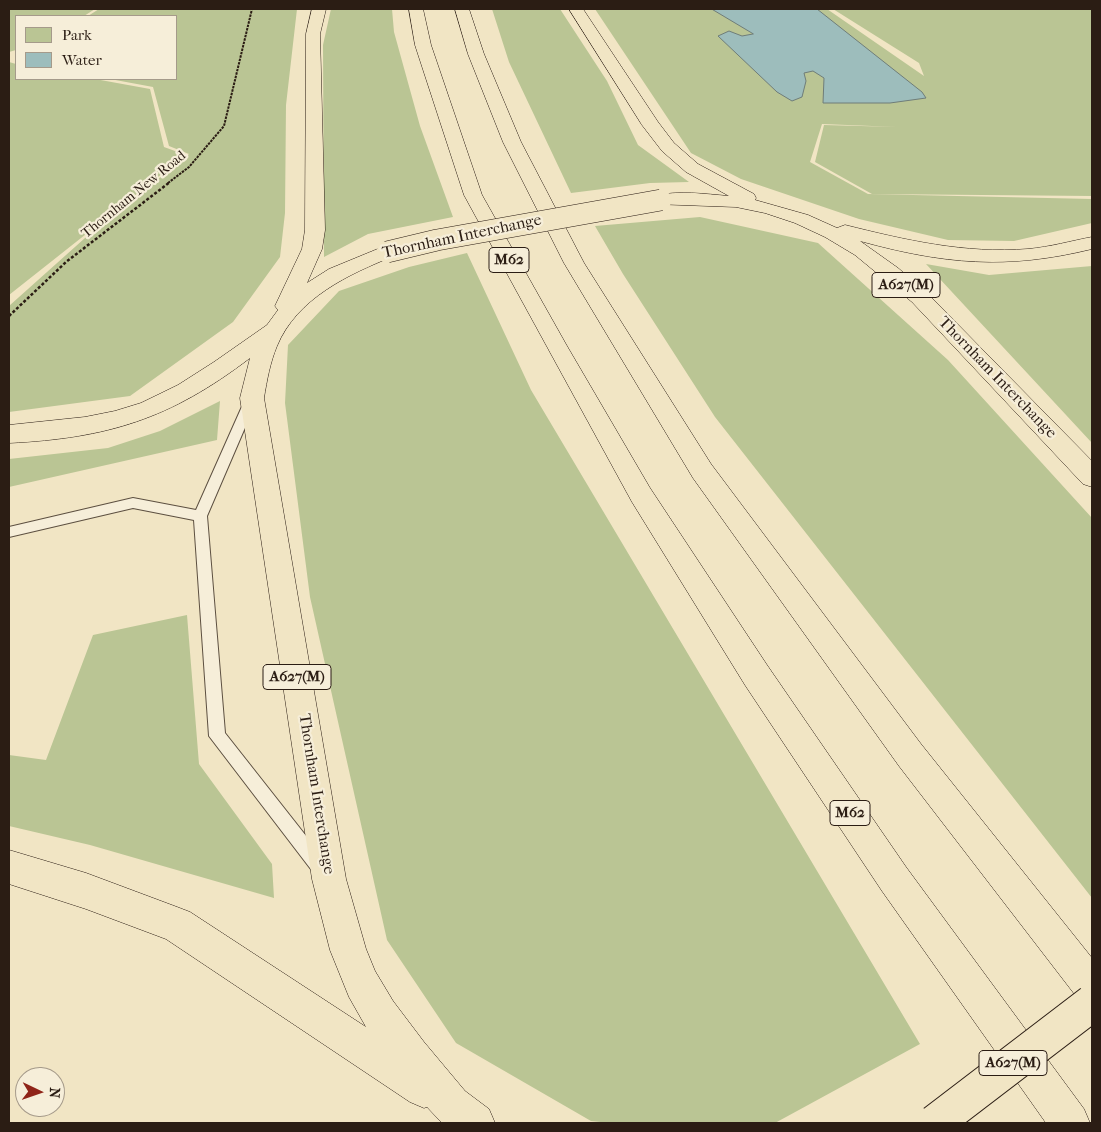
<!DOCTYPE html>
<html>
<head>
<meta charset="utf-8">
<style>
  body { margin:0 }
  #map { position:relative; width:1101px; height:1132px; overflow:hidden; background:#f1e5c4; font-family:"IM FELL French Canon",serif }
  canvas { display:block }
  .frame { position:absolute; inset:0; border:10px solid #2b1d14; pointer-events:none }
  .legend { position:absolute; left:15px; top:15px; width:162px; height:65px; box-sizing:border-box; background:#f6eed9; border:1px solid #a59a8a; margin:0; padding:6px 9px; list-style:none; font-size:15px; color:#2b1d14 }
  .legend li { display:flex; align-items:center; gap:10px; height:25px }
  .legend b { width:25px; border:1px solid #a59a8a }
  .north { position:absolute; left:15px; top:1067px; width:50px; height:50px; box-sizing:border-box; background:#f6eed9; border:1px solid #a59a8a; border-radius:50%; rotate:93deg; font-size:14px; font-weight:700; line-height:20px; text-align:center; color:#2b1d14 }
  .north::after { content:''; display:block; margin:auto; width:18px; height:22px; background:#8f2418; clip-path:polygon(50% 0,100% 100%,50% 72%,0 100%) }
</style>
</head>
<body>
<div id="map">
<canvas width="1101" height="1132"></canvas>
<div class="frame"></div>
<ul class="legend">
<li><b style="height:14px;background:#bac594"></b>Park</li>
<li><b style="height:14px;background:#9dbdbc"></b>Water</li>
</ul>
<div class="north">N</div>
</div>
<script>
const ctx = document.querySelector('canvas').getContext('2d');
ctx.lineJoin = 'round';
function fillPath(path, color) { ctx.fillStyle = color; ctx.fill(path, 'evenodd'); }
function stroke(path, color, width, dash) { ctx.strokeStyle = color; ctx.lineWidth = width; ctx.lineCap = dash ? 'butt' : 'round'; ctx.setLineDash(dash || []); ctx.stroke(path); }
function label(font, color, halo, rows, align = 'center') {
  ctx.font = font + ' "IM FELL French Canon",serif'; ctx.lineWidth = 4.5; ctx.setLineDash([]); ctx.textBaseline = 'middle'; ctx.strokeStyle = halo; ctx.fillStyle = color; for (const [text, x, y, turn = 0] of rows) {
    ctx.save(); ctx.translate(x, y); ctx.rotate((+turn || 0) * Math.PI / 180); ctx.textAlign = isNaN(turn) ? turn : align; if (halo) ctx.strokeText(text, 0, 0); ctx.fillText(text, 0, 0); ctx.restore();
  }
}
const green = new Path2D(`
  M9,9H95L84,16H16V50L9,52Z
  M99,9H297L286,105L285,213L280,257L233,322L130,396L9,412V306L85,238L189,154L169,146L153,87L110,79H176V16H88Z
  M331,9H392L394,32L420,126L453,217L368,234L324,257L323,45Z
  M492,9H560L607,81L638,145L689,182L650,183L571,193L509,62Z
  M595,9H827L924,76L919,63L833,9H1092V196L872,194L815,162L824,125L897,127L822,124L810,162L868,194L1092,199V223L1014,241L948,240L859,219L741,179L691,153Z
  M9,62L16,64V79H95L150,89L164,147L186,155L9,295Z
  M700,217L818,243L948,360L1092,518V898L715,417L623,274L595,226Z
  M467,253L531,390L920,1044L775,1123H610L591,1121L456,1043L387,940L310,597L285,403L288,345L339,291L409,267Z
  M926,264L989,275L1092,266V443Z
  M220,401L217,440L9,487V459L108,448L160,431Z
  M187,615L199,764L272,864L274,898L90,845L9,826V755L46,760L93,635Z`);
const water = new Path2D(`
  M712,9H817L922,92L926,98L890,103H823L824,78L813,71L804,73L806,81L802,97L792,101L777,92L718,36L729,31L742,36L753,34Z`);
const pathFar1 = new Path2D(`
  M168,183L189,167L224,126L252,9`);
const path = new Path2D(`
  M9,316L66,262L170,182`);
const lane = new Path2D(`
  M250,398L256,402L207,516L225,733L325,860L328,866L325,872L319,875L313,872L209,736L194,520L133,508L9,537V527L133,498L196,510L244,402Z`);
const highway = new Path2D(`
  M312,9H326L320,34L325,230L322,249L307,283L329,269L380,248L387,246L394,248L397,252L394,256C349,274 297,298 277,346C270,363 267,380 264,398L346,879L366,949L375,971L393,1001L424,1042L465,1091L489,1109L495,1123H442L427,1107L424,1108L410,1102L166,939L86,909L9,884V850L86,873L177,907L190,912L366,1027L349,997L330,950L312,879L240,398L250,358C170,419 108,438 9,443V425L85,417L115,411L141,403L178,385L214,362L267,325L278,310L275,306L302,249L305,230L306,34Z
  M409,9H423L431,45L482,195L567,346L650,488L767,665L906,867L1084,1109L1090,1123H1046L882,891L745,685L632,502L464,195L415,45Z
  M455,9H469L484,54L521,142L584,263L711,464L921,744L1092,958V1006L1079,1000L899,766L693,478L564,263L503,142L468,54Z
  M569,9H583L658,122L674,143L698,164L754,194L756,198L755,200L808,215L837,228L845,225C905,240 965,254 1028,249C1050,247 1071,241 1092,237V249C1006,270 944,264 860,241L898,268L926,292L1092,461V487L1083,484L912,302L855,255L825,237L795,223L765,213L736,207L654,204L652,200L654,196C678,190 705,194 729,196L686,172L662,151L642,125Z`);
const highwayBridgeFar1 = new Path2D(`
  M387,252L437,240L661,200`);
const highwayBridge = new Path2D(`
  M935,1123L1092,1003`);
const farStreetnames = [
  ["Thornham New Road",134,195,-39]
];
const shields = [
  [509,260,40],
  [906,285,68],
  [297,677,68],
  [850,813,40],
  [1013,1063,68]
];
const shieldNames = [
  ["M62",509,260],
  ["A627(M)",906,285],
  ["A627(M)",297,677],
  ["M62",850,813],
  ["A627(M)",1013,1063]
];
const streetNames = [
  ["Thornham Interchange",462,237,-12],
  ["Thornham Interchange",997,378,46],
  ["Thornham Interchange",316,794,81]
];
fillPath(green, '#bac594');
fillPath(water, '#9dbdbc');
stroke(water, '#6f7d79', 1);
stroke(lane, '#5c4f40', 2);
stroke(highway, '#2b1d14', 1);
stroke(pathFar1, '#2b1d14', 2, [2.5, 1]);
stroke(path, '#2b1d14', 2.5, [3, 2]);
fillPath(lane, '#f6eed9');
fillPath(highway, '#f1e5c4');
stroke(highwayBridgeFar1, '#2b1d14', 22, []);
stroke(highwayBridge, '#2b1d14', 38, []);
stroke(highwayBridgeFar1, '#f1e5c4', 21);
stroke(highwayBridge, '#f1e5c4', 36);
label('14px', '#2b1d14', '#f6eed9', farStreetnames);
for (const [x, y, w] of shields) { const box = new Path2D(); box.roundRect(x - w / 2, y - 12.5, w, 25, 4); ctx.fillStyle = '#f6eed9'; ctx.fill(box); stroke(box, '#2b1d14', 1); }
label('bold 15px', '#2b1d14', null, shieldNames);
label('16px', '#2b1d14', '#f6eed9', streetNames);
</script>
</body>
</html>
